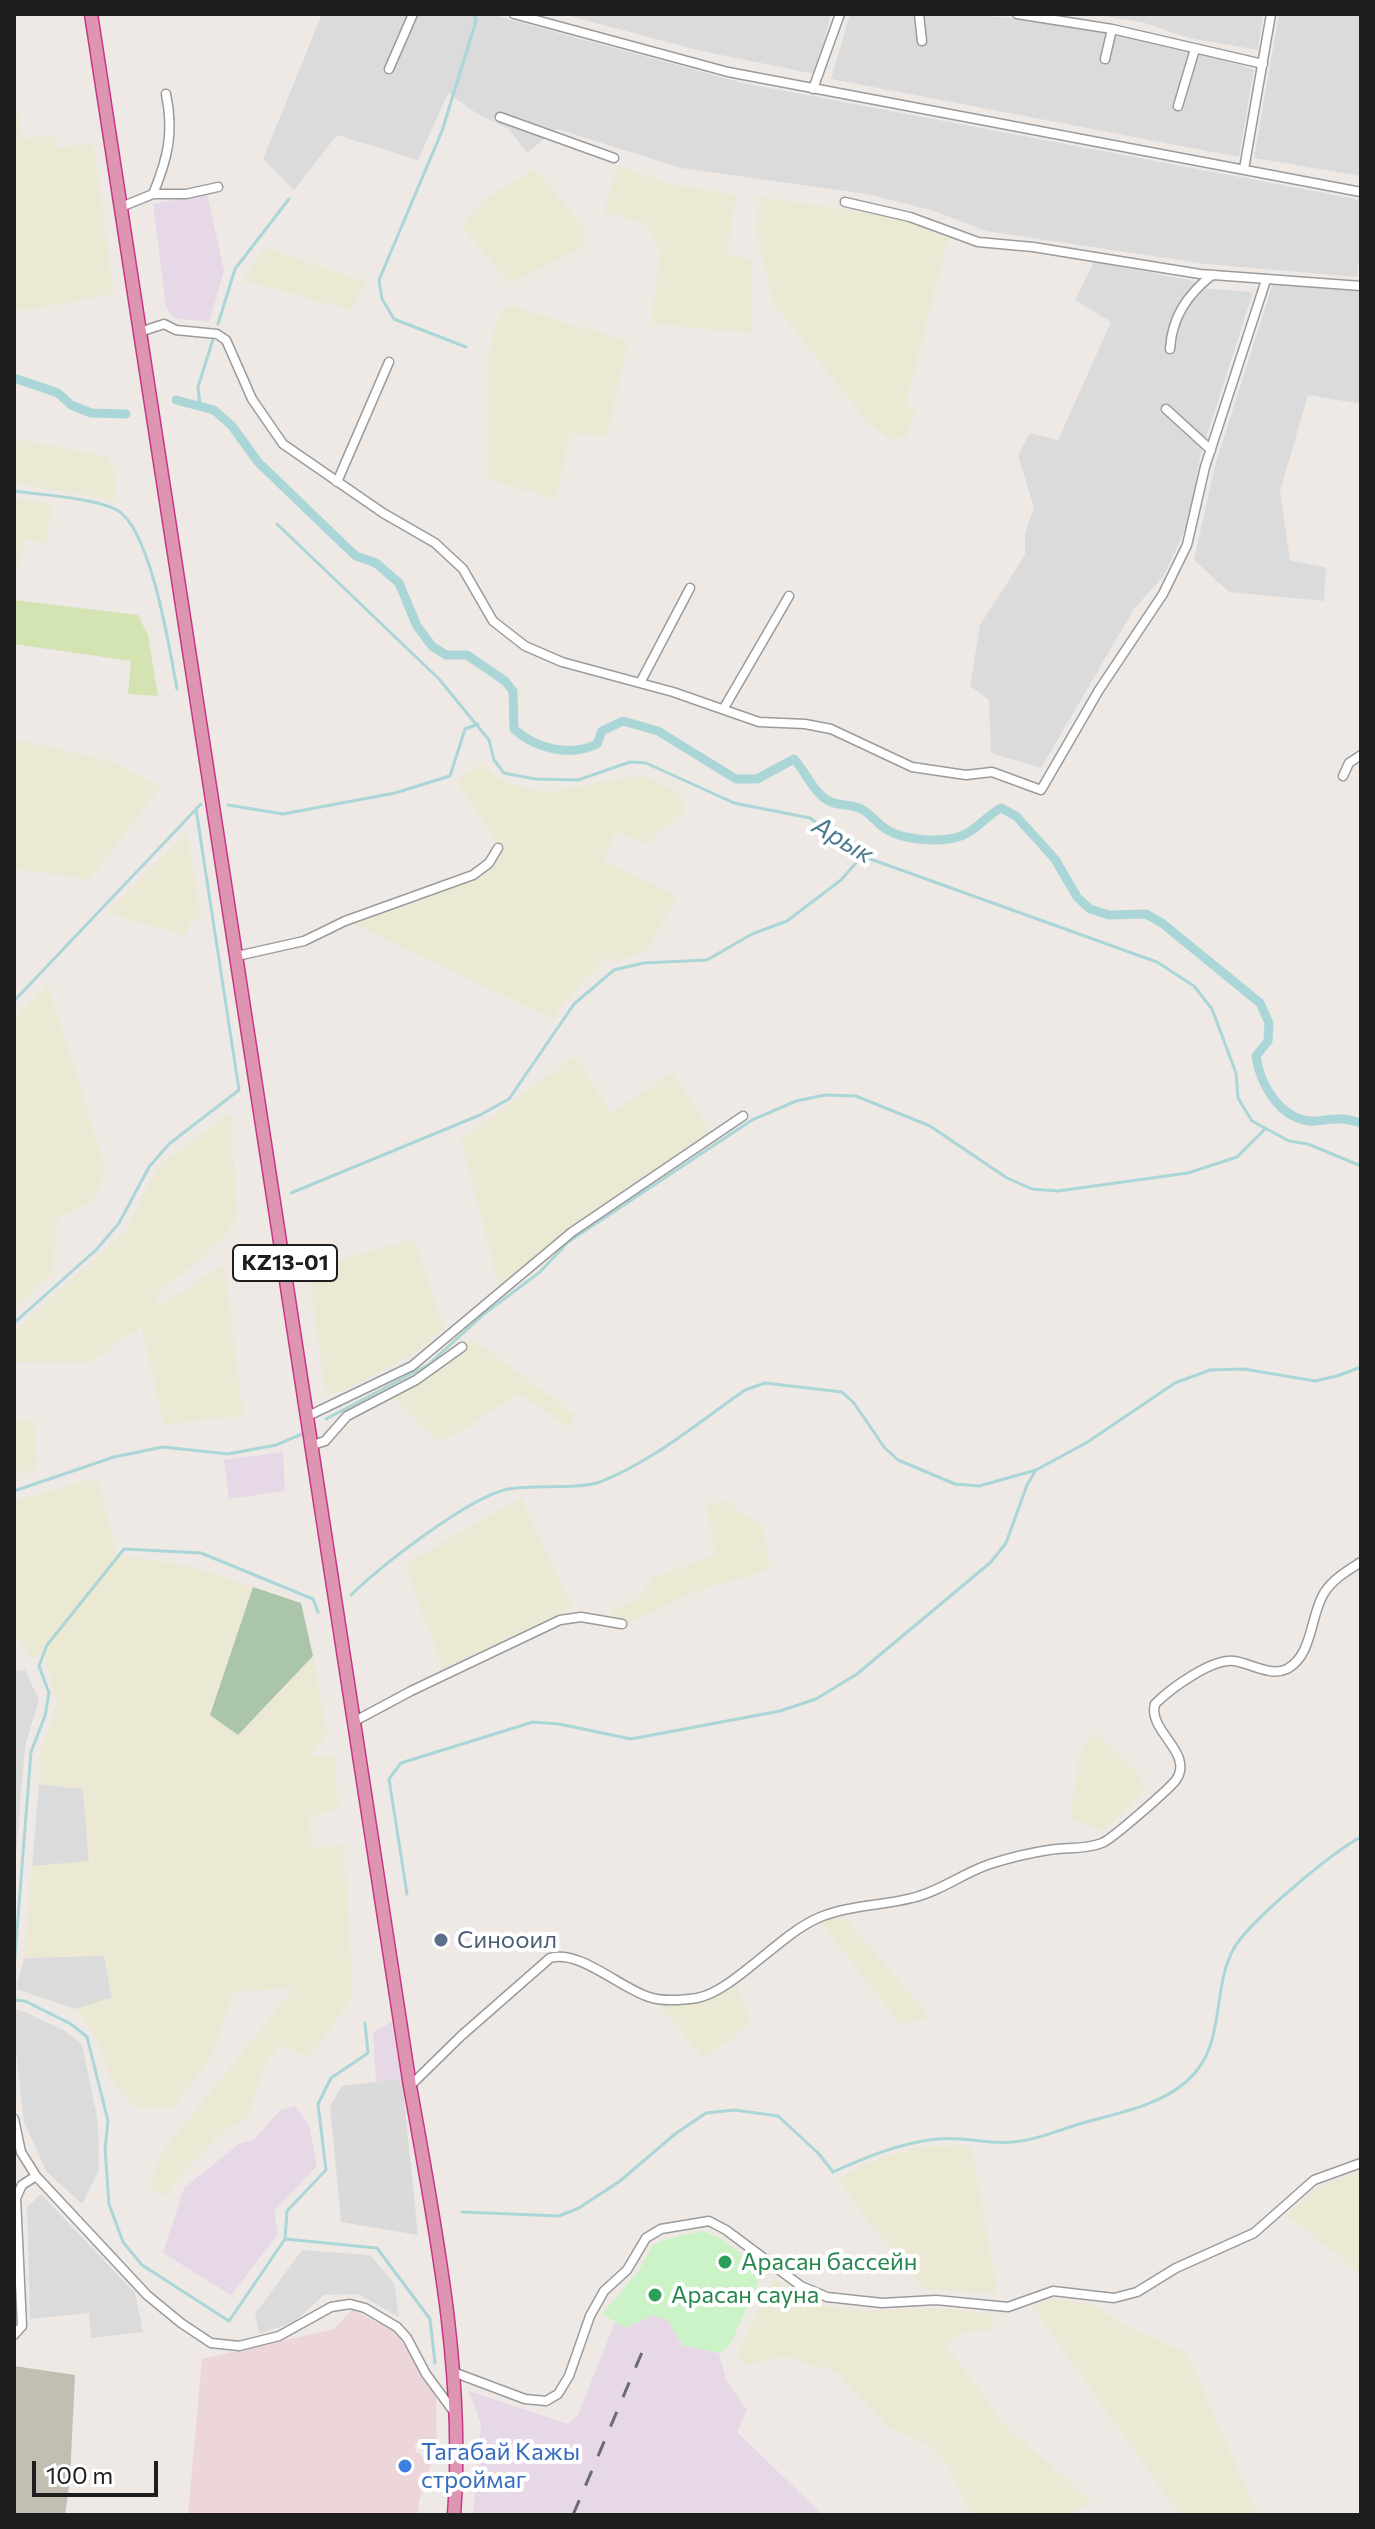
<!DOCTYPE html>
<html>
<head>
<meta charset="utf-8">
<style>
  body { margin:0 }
  #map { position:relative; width:1375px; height:2529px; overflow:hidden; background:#eee9e5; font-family:Commissioner,sans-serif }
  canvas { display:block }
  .frame { position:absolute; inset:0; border:16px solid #1e1e1e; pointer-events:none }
  .scale { position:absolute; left:32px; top:2461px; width:126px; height:36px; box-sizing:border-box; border:4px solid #1e1e1e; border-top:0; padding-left:10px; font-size:24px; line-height:28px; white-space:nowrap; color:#1e1e1e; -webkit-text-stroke:6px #fff; paint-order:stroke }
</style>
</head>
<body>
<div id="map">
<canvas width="1375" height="2529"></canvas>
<div class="frame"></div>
<div class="scale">100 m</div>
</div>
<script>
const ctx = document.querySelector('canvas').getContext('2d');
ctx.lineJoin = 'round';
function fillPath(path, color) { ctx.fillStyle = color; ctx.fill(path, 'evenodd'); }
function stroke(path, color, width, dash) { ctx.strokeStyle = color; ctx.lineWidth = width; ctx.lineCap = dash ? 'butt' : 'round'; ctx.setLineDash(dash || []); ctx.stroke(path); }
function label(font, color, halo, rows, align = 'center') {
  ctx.font = font + ' Commissioner,sans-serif'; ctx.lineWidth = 8; ctx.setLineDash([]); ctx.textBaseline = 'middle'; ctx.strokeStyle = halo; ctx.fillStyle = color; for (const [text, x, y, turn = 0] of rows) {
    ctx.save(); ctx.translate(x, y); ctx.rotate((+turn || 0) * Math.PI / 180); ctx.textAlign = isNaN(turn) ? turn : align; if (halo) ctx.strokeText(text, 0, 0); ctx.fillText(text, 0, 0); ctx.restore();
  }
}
const residential = new Path2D(`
  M322,14H489L743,83L1361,200V241L1357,277L1206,264L986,231L934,211L867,194L681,168L557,129L527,153L509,129L476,113L448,93L418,160L337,135L294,190L263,159Z
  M562,14H831L815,74L701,51Z
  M850,14H963L1068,23L1142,37L1254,69L1239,157L831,79Z
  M1094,14H1263L1258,50L1189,38L1145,23Z
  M1279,14H1361V176L1254,158Z
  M1094,262L1189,280L1210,289L1253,292L1200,457L1190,518L1165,574L1134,609L1041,768L991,753L989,700L970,686L980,625L1025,555V533L1034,508L1018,455L1030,433L1058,440L1111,322L1075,300Z
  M1273,283L1361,290V404L1308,395L1280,491L1290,560L1326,568L1324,601L1229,592L1194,560L1214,469Z
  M25,1670L39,1700L25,1746L14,1878V1671Z
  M39,1784L83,1789L89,1862L32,1866Z
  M104,1955L112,1998L76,2009L16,1989L24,1958Z
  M14,2009L25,2012L65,2031L82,2044L98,2122L99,2170L82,2204L46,2171L24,2122L14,2033Z
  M41,2194L135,2293L143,2332L91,2338L89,2313L30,2319L27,2207Z
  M302,2250L370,2255L394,2283L399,2317L358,2294L324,2295L294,2322L259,2334L255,2314Z`);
const commercial = new Path2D(`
  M352,2310L395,2331L436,2396L437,2441L414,2443L416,2452L432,2462L419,2501L418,2515H188L202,2359L334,2329Z`);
const industrial = new Path2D(`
  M207,194L224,271L209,322L174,318L166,307L153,204Z
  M283,1452L285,1491L229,1499L224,1460Z
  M392,2022L402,2079L376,2082L373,2032Z
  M295,2106L309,2125L317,2166L274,2211L278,2234L231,2295L163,2253L184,2188L239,2144L254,2140L279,2111Z
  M652,2315L669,2321L682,2345L719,2353L727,2382L747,2410L737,2432L823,2515H473L481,2424L469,2391L568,2424L578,2415L615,2322L626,2328Z`);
const construction = new Path2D(`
  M14,2366L75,2375L70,2479L65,2515H14Z`);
const farmland = new Path2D(`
  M14,96L22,139L54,135L56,148L93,143L114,294L26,310L14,309Z
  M618,166L671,184L736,195L727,253L752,260V333L651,324L661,250L643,222L604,212Z
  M535,169L582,225L585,240L579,250L511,284L461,226L488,197Z
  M760,197L902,218L948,238L906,404L916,410L906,437L888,439L865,419L773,303L756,227Z
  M265,248L366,282L351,310L243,280Z
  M507,305L628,341L607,436L570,433L556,499L487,479V362L496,323Z
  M14,439L105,456L113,464L117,501L14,483Z
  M14,498L51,503L47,543L25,539L16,573L14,572Z
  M14,739L113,762L161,787L89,880L14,868Z
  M481,763L500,780L541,793L643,775L677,791L685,810L646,843L616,832L603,860L677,896L647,951L615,962L607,957L565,1002L553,1019L353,924L484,874L503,853L457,781Z
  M187,831L200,916L191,921L186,936L107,913Z
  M48,984L106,1170L92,1202L58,1217L52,1274L14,1309V1018Z
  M575,1056L611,1113L673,1072L712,1135L567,1232L499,1286L461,1139Z
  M231,1113L237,1218L221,1241L154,1297L161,1305L224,1264L243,1416L164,1424L141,1326L90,1363L14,1362V1331L125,1232L158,1166Z
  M414,1239L444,1329L412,1355L351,1387L326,1396L308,1268Z
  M472,1339L576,1415L568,1427L518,1393L465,1429L439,1441L393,1398L452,1359Z
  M34,1420L37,1468L14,1475V1421Z
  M97,1478L117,1554L193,1567L253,1587L210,1715L239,1735L313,1656L327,1735L308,1756H335L338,1808L310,1816L311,1849L344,1845L353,1996L310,2057L281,2045L264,2064L248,2117L218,2135L163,2196L149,2188L162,2152L294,1988L234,1992L211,2057L174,2107L134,2108L111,2078L95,2035L76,2009L112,1997L104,1956L24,1958L32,1866L89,1861L83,1789L39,1784L40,1751L58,1706L44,1654L31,1658L14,1634V1501Z
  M521,1498L572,1607L443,1669L405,1564Z
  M724,1501L763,1527L770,1569L697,1591L647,1616L614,1624L611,1611L640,1596L652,1578L715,1555L706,1505Z
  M1094,1732L1136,1771L1146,1789L1103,1831L1070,1818L1081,1749Z
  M843,1916L930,2017L900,2024L821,1922Z
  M736,1985L751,2024L704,2059L660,2006L709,2001Z
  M971,2145L998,2294L925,2289L872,2226L839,2179L861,2165L916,2147Z
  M1361,2172V2274L1287,2215L1318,2186Z
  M774,2279L819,2305L863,2311L932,2308L994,2314L992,2330L961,2333L945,2344L1006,2426L1091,2501L1072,2515H977L967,2506L949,2467L929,2444L890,2428L835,2371L785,2357L746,2365L737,2355Z
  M1054,2299L1093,2304L1124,2326L1186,2352L1258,2515H1180L1032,2306Z`);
const grass = new Path2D(`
  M14,600L138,615L148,635L158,696L128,694L131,661L14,644Z`);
const cemetery = new Path2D(`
  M253,1587L301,1603L313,1656L238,1735L210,1715Z`);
const park = new Path2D(`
  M702,2231L720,2238L764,2270L730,2345L719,2353L682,2345L669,2321L652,2315L626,2328L602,2314L638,2272L652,2246L666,2239Z`);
const parking = new Path2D(`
  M402,2079L418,2235L341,2222L330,2106L342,2086Z`);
const stream = new Path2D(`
  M218,324L235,269L289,199
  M466,347L394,319L382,299L379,280L442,131L476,21L474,14
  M200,406L198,387L214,336
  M14,491C41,495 95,498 117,510C151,529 170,651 177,689
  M277,524L439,679L489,740L494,760L504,773L535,779L578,780L630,762L646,763L734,803L810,818L862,856L1157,962L1194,986L1212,1009L1236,1073L1238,1098L1252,1121L1289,1141L1308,1144L1361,1166
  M228,805L283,814L395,793L450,776L465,729L478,724
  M14,1001L201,804
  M291,1193L480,1115L509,1099L574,1004L614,970L643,963L707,960L752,934L787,921L841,880L862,856
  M14,1323L97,1249L119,1223L149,1167L169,1144L239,1090L196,809
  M326,1419L428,1365L484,1314L540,1272L568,1242L752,1120L796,1101L825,1095L856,1096L930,1126L1007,1178L1032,1189L1058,1191L1188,1173L1237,1157L1265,1129
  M14,1491L114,1457L163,1447L228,1454L276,1445L302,1434
  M351,1595C382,1565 469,1497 508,1489C535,1484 576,1490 600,1482C652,1462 699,1422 745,1390L765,1383L842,1392L854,1403L884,1447L898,1460L955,1484L979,1486L1036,1470
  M407,1894L389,1779L401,1763L533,1722L559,1724L631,1739L780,1711L816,1699L857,1674L991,1562L1006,1543L1027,1485L1036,1470L1086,1443L1175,1383L1210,1370L1244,1369L1315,1381L1337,1376L1361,1367
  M14,1968L31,1752L45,1716L49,1693L39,1666L47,1645L124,1549L201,1553L313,1599L318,1612
  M14,2000L25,2001L71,2024L87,2037L108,2121L105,2149L109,2204L123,2242L142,2265L229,2321L285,2239L287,2211L326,2170L318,2104L331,2078L368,2053L365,2023
  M462,2212L559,2216L579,2208L620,2181L675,2134L706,2113L734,2110L778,2116L819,2154L833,2172C866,2157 900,2143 937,2139C965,2136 993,2146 1021,2141C1039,2139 1056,2131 1073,2126C1110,2114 1156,2108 1186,2082C1228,2046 1210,1991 1234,1948C1251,1920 1331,1853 1361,1837
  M285,2239L377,2248L430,2319L435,2363`);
const canal = new Path2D(`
  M14,378L58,393L71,405L91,413L126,414
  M176,400L214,410L232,426L258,462L341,542L356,556L376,563L399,583L417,626L432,646L446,655H467L505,681L513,691L514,729C536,749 570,757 597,744L602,731L623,721L658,731L736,779H757L794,759C806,772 810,787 824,798C836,807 847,803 859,808C868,811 876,822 883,827C901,841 941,843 961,836C976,831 987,815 1001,808L1016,816L1055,859L1077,897L1090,909L1109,915L1146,914L1162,923L1260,1003L1269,1023L1268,1041L1256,1056C1260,1085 1280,1118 1310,1121C1318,1122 1327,1119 1336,1119C1344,1118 1353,1121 1361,1123`);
const minor = new Path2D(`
  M514,14L728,72L1361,192
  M919,14L922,41
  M1017,14L1112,29L1263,64
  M1105,59L1112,29
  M389,69L413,14
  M813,89L840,14
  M1178,106L1195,49
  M500,117L614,158
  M1244,169L1271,14
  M153,194C168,158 174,132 166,94
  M845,202L910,217L978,242L1033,247L1200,274L1361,286
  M121,207L153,194H186L218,187
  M140,332L164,324L176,330L217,334L226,340L252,399L283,444L383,513L435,543L463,569L493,621L525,646L562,662L673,692L759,722L805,724L831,729L912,767L966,775L992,772L1041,790L1099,690L1163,594L1187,545L1205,467L1266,280
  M1170,349C1172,317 1187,295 1212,275
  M1166,409L1211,450
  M337,482L389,362
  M640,683L690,588
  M724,708L789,596
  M1343,776L1349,763L1361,755
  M237,956L304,941L345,921L473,875L489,863L498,848
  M308,1416L412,1366L572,1232L743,1116
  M313,1445L325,1441L347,1416L416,1380L462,1347
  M355,1721L411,1691L560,1620L581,1617L622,1624
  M410,2086L461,2036L550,1958C579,1949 620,1988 649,1997C663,2002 683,2000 697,1998C732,1992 779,1935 818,1918C848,1905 881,1906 912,1898C939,1892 963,1873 990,1864C1009,1858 1029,1853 1049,1850C1066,1847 1085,1850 1102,1843C1111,1840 1169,1789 1176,1780C1195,1753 1147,1731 1155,1704C1170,1689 1212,1658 1234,1661C1250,1663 1270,1677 1287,1669C1313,1655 1310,1616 1324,1593C1333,1579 1347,1571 1361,1562
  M14,2119L21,2152L36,2176L147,2295L181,2323L211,2343L239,2346L279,2336L331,2307L350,2304L365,2308L397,2327L407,2338L426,2374L454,2412
  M14,2335L22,2326L16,2198L22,2185L36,2176
  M453,2372L525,2399L546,2401L558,2394L569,2376L590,2316L604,2291L627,2270L646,2238L661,2229L709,2221L726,2230L801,2286L827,2297L882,2303L936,2300L1008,2307L1053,2291L1114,2298L1137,2292L1176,2268L1254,2233L1314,2180L1361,2163`);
const highway = new Path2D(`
  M91,14L410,2086C435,2227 465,2372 454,2515`);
const rail = new Path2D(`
  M573,2515L643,2350`);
const markers = [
  [441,1940,8,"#5c6f8a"],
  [725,2262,8,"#2e9e5b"],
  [655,2295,8,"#2e9e5b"],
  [405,2466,8,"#3f7fe0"]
];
const shields = [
  [285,1263,104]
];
const shieldNames = [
  ["KZ13-01",285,1263]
];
const serviceNames = [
  ["Синооил",457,1940]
];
const leisureNames = [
  ["Арасан бассейн",741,2262],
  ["Арасан сауна",671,2295]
];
const shopNames = [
  ["Тагабай Кажы",421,2452],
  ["строймаг",421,2480]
];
const waterNames = [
  ["Арык",843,840,31]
];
fillPath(residential, '#dcdbdb');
fillPath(commercial, '#edd6da');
fillPath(industrial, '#e6d8e6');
fillPath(construction, '#c2bfb2');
fillPath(farmland, '#ebe8d3');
fillPath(grass, '#d3e3b1');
fillPath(cemetery, '#aac5a9');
fillPath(park, '#ccf3c7');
fillPath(parking, '#dadada');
stroke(stream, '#aad6d7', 3);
stroke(canal, '#aad6d7', 9);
stroke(minor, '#9b9b9b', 11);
stroke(highway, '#c73785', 15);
stroke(minor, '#fff', 8);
stroke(highway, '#dd95b1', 12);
stroke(rail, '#6c6c6c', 3, [16, 16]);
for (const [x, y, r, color] of markers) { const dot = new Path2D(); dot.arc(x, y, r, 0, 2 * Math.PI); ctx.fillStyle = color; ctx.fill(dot); stroke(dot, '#fff', 3); }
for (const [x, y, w] of shields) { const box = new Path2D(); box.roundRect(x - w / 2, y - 18, w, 36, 6); ctx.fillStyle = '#fff'; ctx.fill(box); stroke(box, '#1e1e1e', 2); }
label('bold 22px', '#1e1e1e', null, shieldNames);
label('24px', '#4e5e75', '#fff', serviceNames, 'left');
label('24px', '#27864d', '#fff', leisureNames, 'left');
label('24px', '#366cbe', '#fff', shopNames, 'left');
label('italic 26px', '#4b7a8e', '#fff', waterNames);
</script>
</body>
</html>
